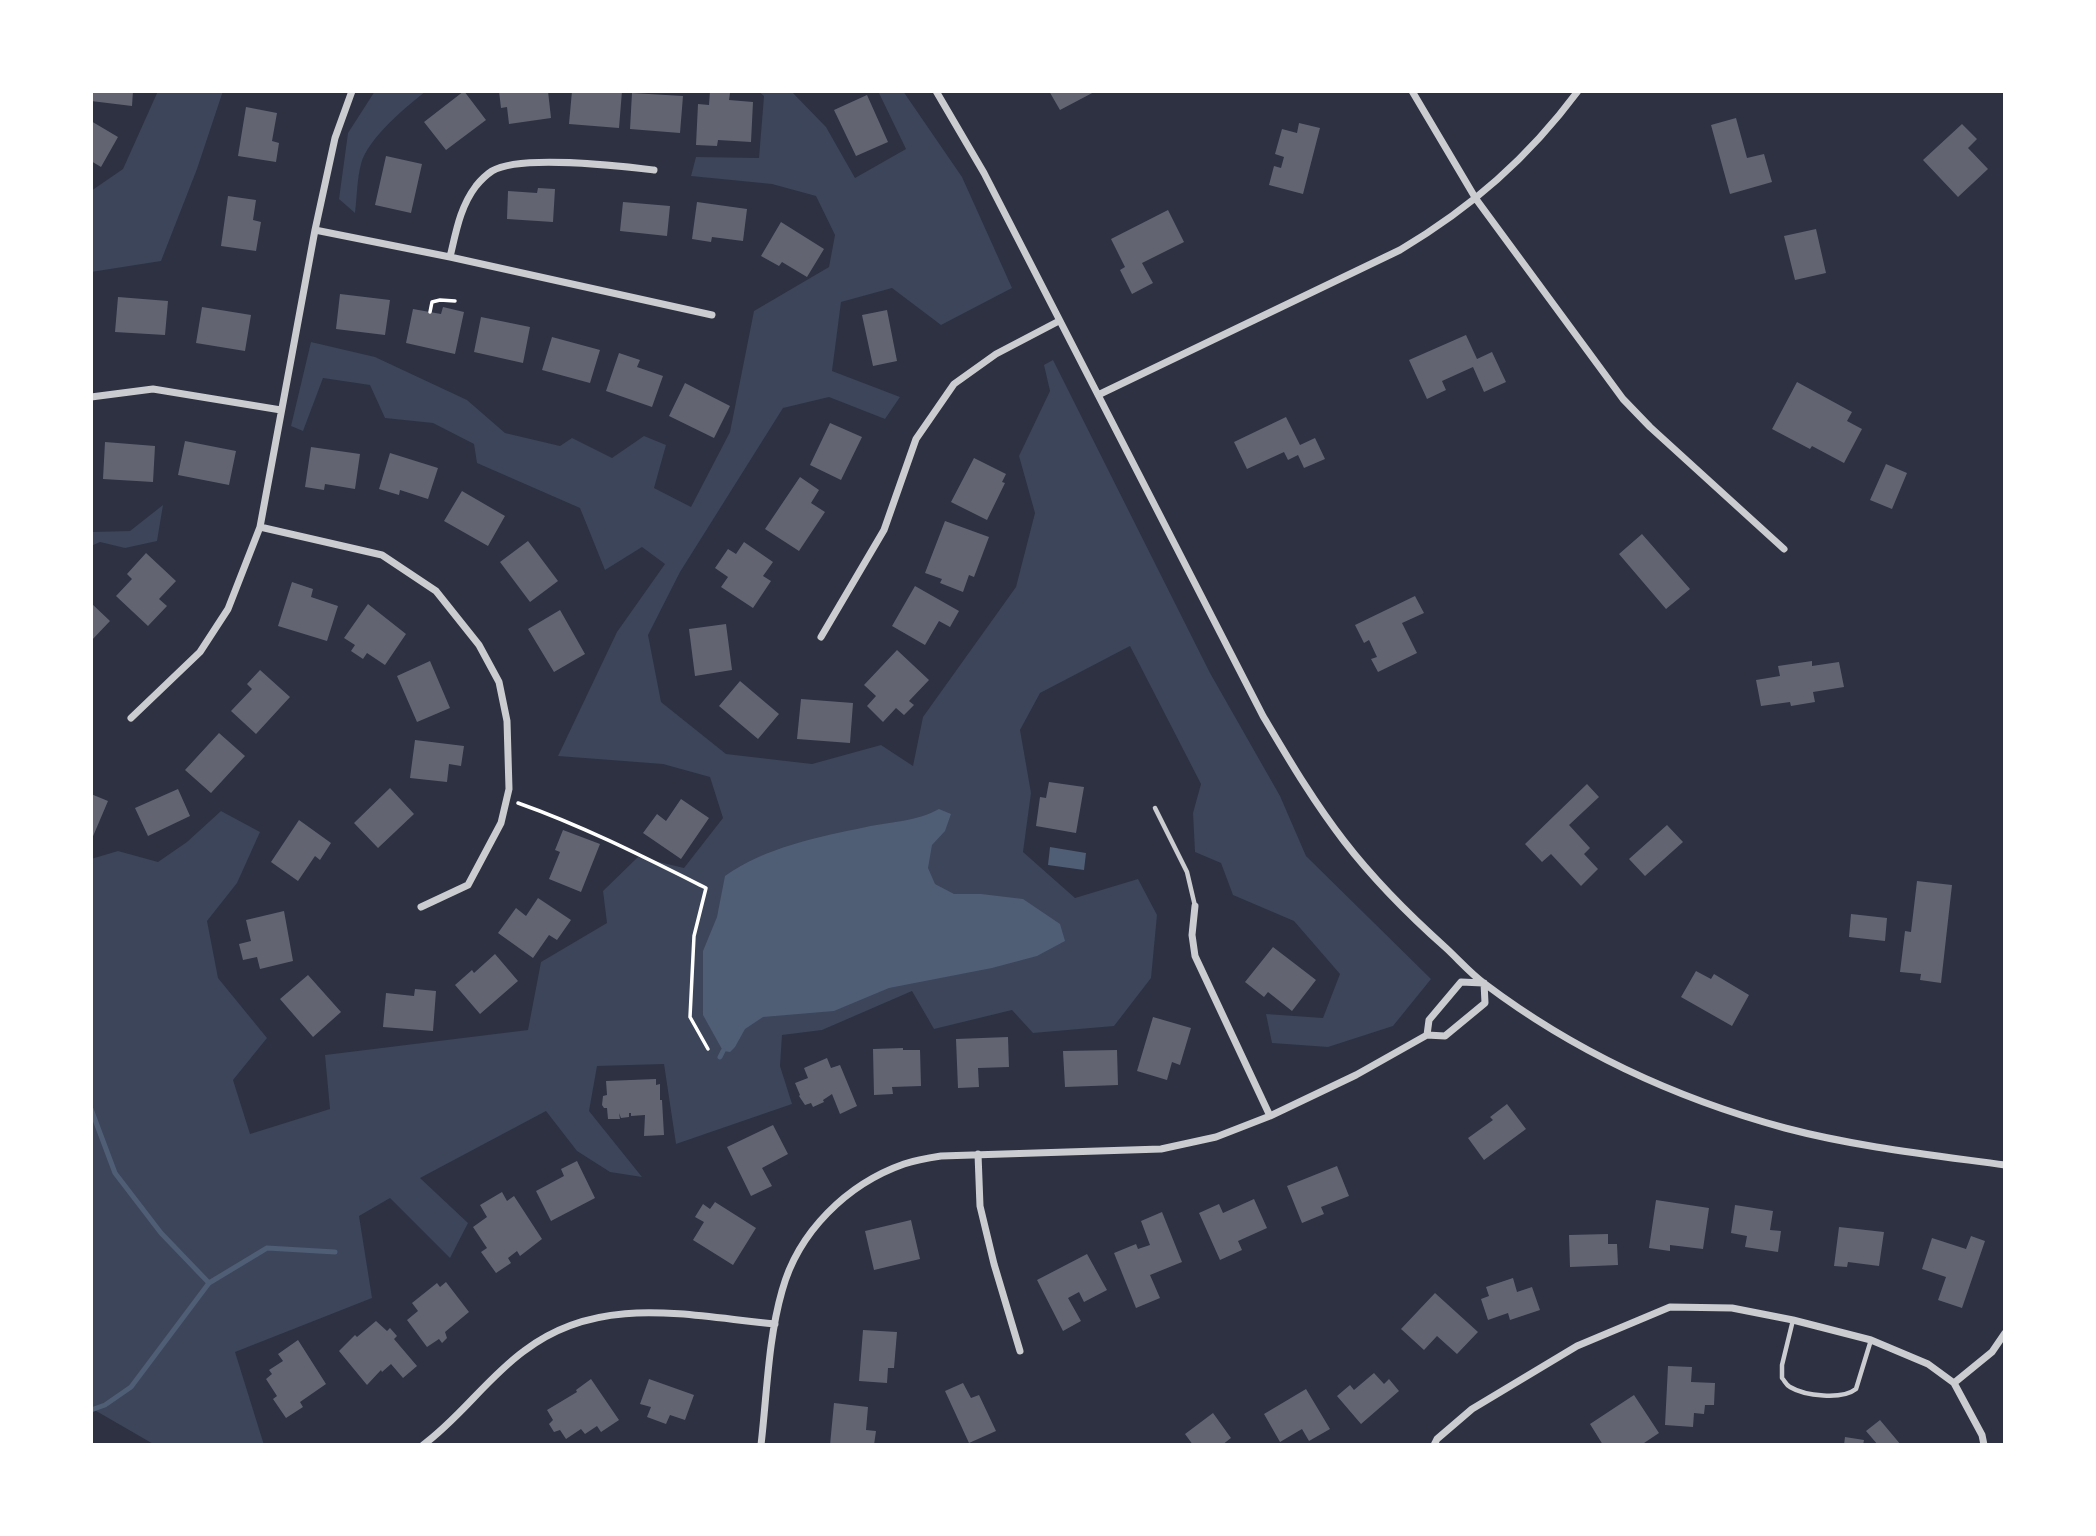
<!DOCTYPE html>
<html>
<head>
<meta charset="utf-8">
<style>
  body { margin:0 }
  #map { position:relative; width:2096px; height:1536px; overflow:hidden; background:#2d3142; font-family:"PT Sans Narrow",sans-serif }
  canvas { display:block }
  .frame { position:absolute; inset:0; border:93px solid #fff; pointer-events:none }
</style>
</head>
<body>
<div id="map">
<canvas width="2096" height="1536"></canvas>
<div class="frame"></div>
</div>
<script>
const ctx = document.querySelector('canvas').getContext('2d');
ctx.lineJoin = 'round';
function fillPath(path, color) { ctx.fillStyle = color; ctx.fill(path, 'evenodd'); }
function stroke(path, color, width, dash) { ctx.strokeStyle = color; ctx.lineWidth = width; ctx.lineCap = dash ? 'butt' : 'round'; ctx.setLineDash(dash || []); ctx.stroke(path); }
const green = new Path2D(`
  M158,91H223L197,169L161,261L91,272V191L123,169Z
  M375,91H426C406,107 368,138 361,164C357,179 357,197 355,213L339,199L348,133Z
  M758,91H791L826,127L855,178L906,149L878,91H903L962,177L1012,288L941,325L892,288L841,302L832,371L900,397L885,419L829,397L783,408L680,572L648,635L661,702L726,754L812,764L881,745L913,766L923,717L1016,587L1035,513L1019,456L1050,391L1044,365L1053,360L1210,673L1280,796L1306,856L1431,979L1393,1026L1328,1047L1272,1043L1266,1014L1323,1018L1340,974L1294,921L1233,895L1221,863L1195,852L1193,813L1201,784L1130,646L1040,693L1020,730L1031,793L1023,852L1075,898L1138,879L1157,915L1151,978L1114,1026L1033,1033L1012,1010L934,1029L912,991L822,1030L782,1035L780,1066L792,1104L676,1144L664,1064L597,1066L589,1111L642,1177L610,1172L577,1151L546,1111L420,1178L468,1223L450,1258L390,1198L359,1216L372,1298L235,1352L264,1445H155L91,1408V859L118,851L158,862L187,842L221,811L260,832L237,883L207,921L218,978L267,1038L233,1080L250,1134L330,1109L325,1055L528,1030L541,962L607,923L603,891L638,857L684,868L723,818L710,777L663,764L558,756L617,632L665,564L642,547L605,570L580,508L477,463L474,444L433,423L385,418L370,385L323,378L303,431L291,426L311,342L375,357L467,400L505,433L560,446L572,438L612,458L644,436L666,445L654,488L691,507L730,432L754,311L829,267L835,235L816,196L772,184L691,176L696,157L759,158L764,96Z
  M163,505L157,541L125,548L100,542L91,546V532L130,531Z`);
const water = new Path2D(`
  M939,809L951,814L945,831L932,845L928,868L935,884L954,894H981L1023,899L1060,924L1065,941L1037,956L992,968L889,988L834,1011L763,1017L745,1029L735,1047L730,1052L723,1051L703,1015V951L717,917L725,876C766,847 818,837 866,827C890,822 918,821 939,809Z
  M1050,847L1086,853L1084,870L1048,865Z`);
const stream = new Path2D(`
  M720,1057L723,1051
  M91,1109L115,1173L161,1233L209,1283
  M91,1410L105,1405L131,1387L209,1283L267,1248L335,1252`);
const building = new Path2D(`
  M91,91H133L132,106L91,101Z
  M464,91L486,120L446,150L424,122Z
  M499,91H548L551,118L509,124L507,107L501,108Z
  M572,91H622L619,128L569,124Z
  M710,91L730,93L729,100L753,102L751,142L718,140L717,146L696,145L698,104L709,105Z
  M1049,91H1096L1060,110Z
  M632,93L683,96L680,133L630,129Z
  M867,95L888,142L856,156L834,110Z
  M246,107L277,113L272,141L279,143L276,162L238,156Z
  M1736,118L1747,158L1764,154L1772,182L1730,194L1711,125Z
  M91,121L118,137L101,167L91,161Z
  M1299,123L1320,128L1303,194L1269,185L1274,166L1281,168L1284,157L1275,154L1282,129L1297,133Z
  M1962,124L1977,139L1968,148L1988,169L1958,197L1923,160Z
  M386,156L422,164L411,213L375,205Z
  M538,188L555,189L553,222L507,219L508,191L537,193Z
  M228,196L256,200L253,220L261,222L256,251L221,246Z
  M623,202L670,206L667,236L620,231Z
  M697,202L747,209L743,241L712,237L711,242L692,239Z
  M1168,210L1184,242L1142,263L1153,283L1132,294L1120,270L1125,267L1111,239Z
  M781,222L824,249L807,277L782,262L779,266L761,256Z
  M1816,229L1826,273L1795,280L1784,236Z
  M340,294L390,300L385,335L336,329Z
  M118,297L168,301L165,335L115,332Z
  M202,307L251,315L245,351L196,343Z
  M443,307L464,312L455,354L406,343L413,309L441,314Z
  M887,310L897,361L873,366L862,315Z
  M481,317L530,327L523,363L474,352Z
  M1466,335L1477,359L1492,352L1506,382L1484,392L1473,367L1442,381L1446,390L1427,399L1409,360Z
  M552,337L600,350L590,383L542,370Z
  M619,353L640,360L637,367L663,376L652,407L606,391Z
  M1797,382L1852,412L1847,421L1862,429L1844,463L1812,446L1810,449L1772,429Z
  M685,383L730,406L714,438L669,416Z
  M1286,417L1300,445L1315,438L1325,459L1304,468L1298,455L1288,460L1284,452L1247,469L1234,442Z
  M830,423L862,437L841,480L810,465Z
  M185,441L236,451L229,485L178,475Z
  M105,442L155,446L153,482L103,479Z
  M311,447L360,454L355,489L325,484L324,490L305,487Z
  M390,453L438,468L428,499L400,490L399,495L379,489Z
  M974,458L1006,474L1002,482L1005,483L987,520L951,502Z
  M1886,464L1907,473L1892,509L1870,500Z
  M800,477L819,490L811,503L825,512L799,551L765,529Z
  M462,491L505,516L488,546L444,521Z
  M945,521L989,537L974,577L969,575L963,592L940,583L942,579L925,573Z
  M1642,534L1690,589L1666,609L1619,554Z
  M528,541L558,581L530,602L500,562Z
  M744,542L773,562L763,576L771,581L753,608L721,587L728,577L715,568L728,549L736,554Z
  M146,553L176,581L159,599L167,606L148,626L116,596L132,579L127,574Z
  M292,582L313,589L311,597L338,606L327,641L278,626Z
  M915,586L959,611L950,627L939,621L925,645L892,626Z
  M1415,596L1424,613L1402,623L1417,653L1378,672L1371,659L1377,657L1369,640L1364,643L1355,625Z
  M91,603L110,621L91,641Z
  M368,604L406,634L385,665L367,653L363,659L351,651L355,645L344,638Z
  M560,610L585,654L554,672L528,629Z
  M726,624L732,670L695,676L689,629Z
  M897,650L929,680L909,701L914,705L904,715L896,708L883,722L867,706L876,696L864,685Z
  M430,661L450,708L417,722L397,676Z
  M1812,661V666L1839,662L1844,687L1813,692L1815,702L1791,706L1790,702L1761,706L1756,680L1780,676L1778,666Z
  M260,670L290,697L256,734L231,711L252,689L247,684Z
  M740,681L779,714L758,739L719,706Z
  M801,699L853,703L850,743L797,739Z
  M219,733L245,756L211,793L185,770Z
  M415,740L464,746L461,766L449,764L447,782L410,778Z
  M1049,782L1084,787L1076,833L1036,826L1040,797L1046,798Z
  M1587,784L1599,797L1569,825L1590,848L1584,854L1598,869L1581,886L1551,854L1542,862L1525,844Z
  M390,788L414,814L378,848L354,823Z
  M178,789L190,816L148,836L135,808Z
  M91,794L108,801L91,841Z
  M681,799L709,818L681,859L643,833L657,814L666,821Z
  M299,820L331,843L320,860L315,856L298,881L271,862Z
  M1667,825L1683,842L1645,876L1629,859Z
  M563,830L600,844L581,892L549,879L560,852L555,850Z
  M1917,881L1952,885L1941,983L1920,980L1921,974L1900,972L1905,931L1911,932Z
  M538,898L571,920L557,940L549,935L533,958L498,933L516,908L526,916Z
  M284,911L293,961L260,969L257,957L243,960L239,944L251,941L246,920Z
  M1851,914L1887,918L1885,941L1849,937Z
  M1273,947L1316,980L1292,1011L1268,992L1264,997L1245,982Z
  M495,954L518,981L480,1014L455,985L472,970L474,973Z
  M1696,971L1711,979L1714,974L1749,995L1732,1026L1681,997Z
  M308,975L341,1012L313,1037L280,999Z
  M415,989L436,991L433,1031L383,1027L386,993L414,996Z
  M1153,1017L1191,1028L1180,1065L1172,1062L1167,1080L1137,1071Z
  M1008,1037L1009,1067L978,1068L979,1087L958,1088L956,1039Z
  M903,1048V1050H920L921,1086L892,1087L893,1094L874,1095L873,1049Z
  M1117,1050L1118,1085L1065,1087L1063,1051Z
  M827,1058L831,1068L840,1065L857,1106L840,1114L832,1094L823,1100L824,1102L813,1107L811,1103L805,1105L799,1096L800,1095L795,1083L808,1078L804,1068Z
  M656,1079V1085L660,1084V1100H662L664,1135L644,1136L645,1115L631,1116V1113H629V1117L621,1118L619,1113L620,1119H608L607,1108H604L602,1105L603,1096L607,1095L606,1081Z
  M1507,1104L1526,1129L1484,1160L1468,1138L1493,1120L1490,1117Z
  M773,1125L788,1154L762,1168L772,1186L751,1196L727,1147Z
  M577,1161L595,1198L551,1221L536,1191L564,1176L561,1169Z
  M1337,1166L1349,1196L1321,1207L1324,1214L1302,1223L1287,1186Z
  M502,1192L507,1201L514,1196L542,1239L520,1256L517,1251L508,1258L511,1263L496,1273L481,1252L487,1248L473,1227L487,1217L480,1205Z
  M1254,1199L1267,1228L1238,1241L1242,1250L1220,1260L1199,1213L1219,1204L1223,1213Z
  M1656,1200L1709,1208L1703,1249L1670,1245V1251L1649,1248Z
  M715,1202L756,1228L733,1265L693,1240L704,1222L695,1217L703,1204L710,1209Z
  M1735,1205L1773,1211L1770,1230L1781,1231L1778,1252L1745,1247L1747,1236L1731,1233Z
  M1162,1212L1182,1262L1150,1275L1160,1298L1136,1308L1114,1253L1136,1244L1138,1249L1150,1245L1141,1221Z
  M911,1220L920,1259L874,1270L865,1231Z
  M1839,1227L1884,1232L1879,1266L1848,1262L1847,1267L1834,1266Z
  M1608,1234V1244H1617L1618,1265L1570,1267L1569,1235Z
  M1971,1236L1985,1241L1962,1308L1938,1300L1946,1277L1922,1269L1932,1238L1966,1249Z
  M1087,1254L1107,1290L1084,1302L1079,1292L1068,1298L1081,1321L1063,1331L1037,1280Z
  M1513,1278L1517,1292L1532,1287L1540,1310L1510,1320L1508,1313L1488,1320L1481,1299L1489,1296L1486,1287Z
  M446,1282L469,1312L445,1332L447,1338L442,1343L439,1339L427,1347L407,1320L418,1311L412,1303L437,1283L440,1287Z
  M1435,1293L1478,1332L1457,1354L1437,1336L1424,1350L1401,1329Z
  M376,1321L387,1331L390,1328L397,1336L394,1339L417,1366L403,1378L391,1364L382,1372L381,1370L367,1385L339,1351L355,1335L357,1337Z
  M863,1330L897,1332L894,1368H888L887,1383L859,1381Z
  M298,1340L326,1384L300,1402L303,1407L286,1418L273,1399L277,1396L266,1379L272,1374L269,1370L283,1361L278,1354Z
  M1668,1366L1692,1367L1691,1382L1715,1383L1714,1405H1705L1704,1414L1694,1413L1693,1427L1665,1425Z
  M1374,1373L1384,1384L1389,1379L1399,1391L1361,1424L1337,1396L1350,1385L1354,1390Z
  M591,1379L619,1420L601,1432L597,1426L585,1434L581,1429L566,1439L560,1430L554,1432L549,1424L553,1420L547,1410L577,1392L576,1390Z
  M649,1379L694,1395L685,1420L670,1415L666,1424L647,1417L651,1407L640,1404Z
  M963,1383L971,1398L979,1395L996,1431L969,1443L945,1391Z
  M1306,1389L1330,1429L1309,1441L1302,1429L1280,1442L1264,1414Z
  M1634,1395L1659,1433L1641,1445H1603L1590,1424Z
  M834,1403L868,1407L866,1430L876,1431L874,1445H830Z
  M1213,1413L1231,1438L1222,1445H1193L1185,1434Z
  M1880,1420L1901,1445H1878L1866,1431Z
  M1845,1437L1864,1440L1863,1445H1844Z`);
const path = new Path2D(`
  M430,312L432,302L440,300L455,301
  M518,803C583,826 644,857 706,888L694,936L690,1017L708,1049`);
const service = new Path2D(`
  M1155,808L1187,872L1195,906
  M1793,1320L1782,1365V1378C1785,1381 1786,1385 1790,1387C1805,1396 1842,1400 1856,1389L1871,1340`);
const minor = new Path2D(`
  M936,91L984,173L1263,716C1288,758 1313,801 1344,841C1374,880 1409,915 1446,948C1459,960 1471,974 1485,984C1574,1051 1678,1099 1785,1128C1857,1147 1932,1155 2005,1165
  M1412,91L1476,199L1623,399L1650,427L1784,549
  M315,230L450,257L712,315
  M450,257C456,232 460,207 476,186C480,181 486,175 492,171C520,154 620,166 654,170
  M1098,395L1400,250C1472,207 1528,158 1578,91
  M91,397L153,389L281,410
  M260,527L382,555L436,591L479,645L499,682L507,721L509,789L501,823L468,885L421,907
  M821,637L884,530L916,439L954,384L996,354L1059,321
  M131,718L200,652L228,609L260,527L315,230L335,138L352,91
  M1195,906L1192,935L1195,956L1270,1116
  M1427,1035L1429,1020L1461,982L1483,983
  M978,1154L980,1206L994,1264L1020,1351
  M1954,1383L1992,1352L2005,1333
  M423,1445C460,1418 487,1378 524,1351C599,1293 688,1316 775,1324
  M761,1445C767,1394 768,1340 782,1291C798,1232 847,1184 904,1164C916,1160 928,1158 941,1156L1161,1149L1216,1137L1270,1116L1356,1075L1427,1035L1445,1036L1485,1003L1484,983
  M1434,1445L1437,1439L1472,1409L1577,1346L1670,1307L1732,1308L1793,1320L1871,1340L1928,1364L1954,1383L1982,1435L1984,1445`);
fillPath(green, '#3c4559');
fillPath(water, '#4f5d75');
stroke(stream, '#4f5d75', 5);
fillPath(building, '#626471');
stroke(path, '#fff', 3.5);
stroke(service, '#caccd0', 4.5);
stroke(minor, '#caccd0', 7);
</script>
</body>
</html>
